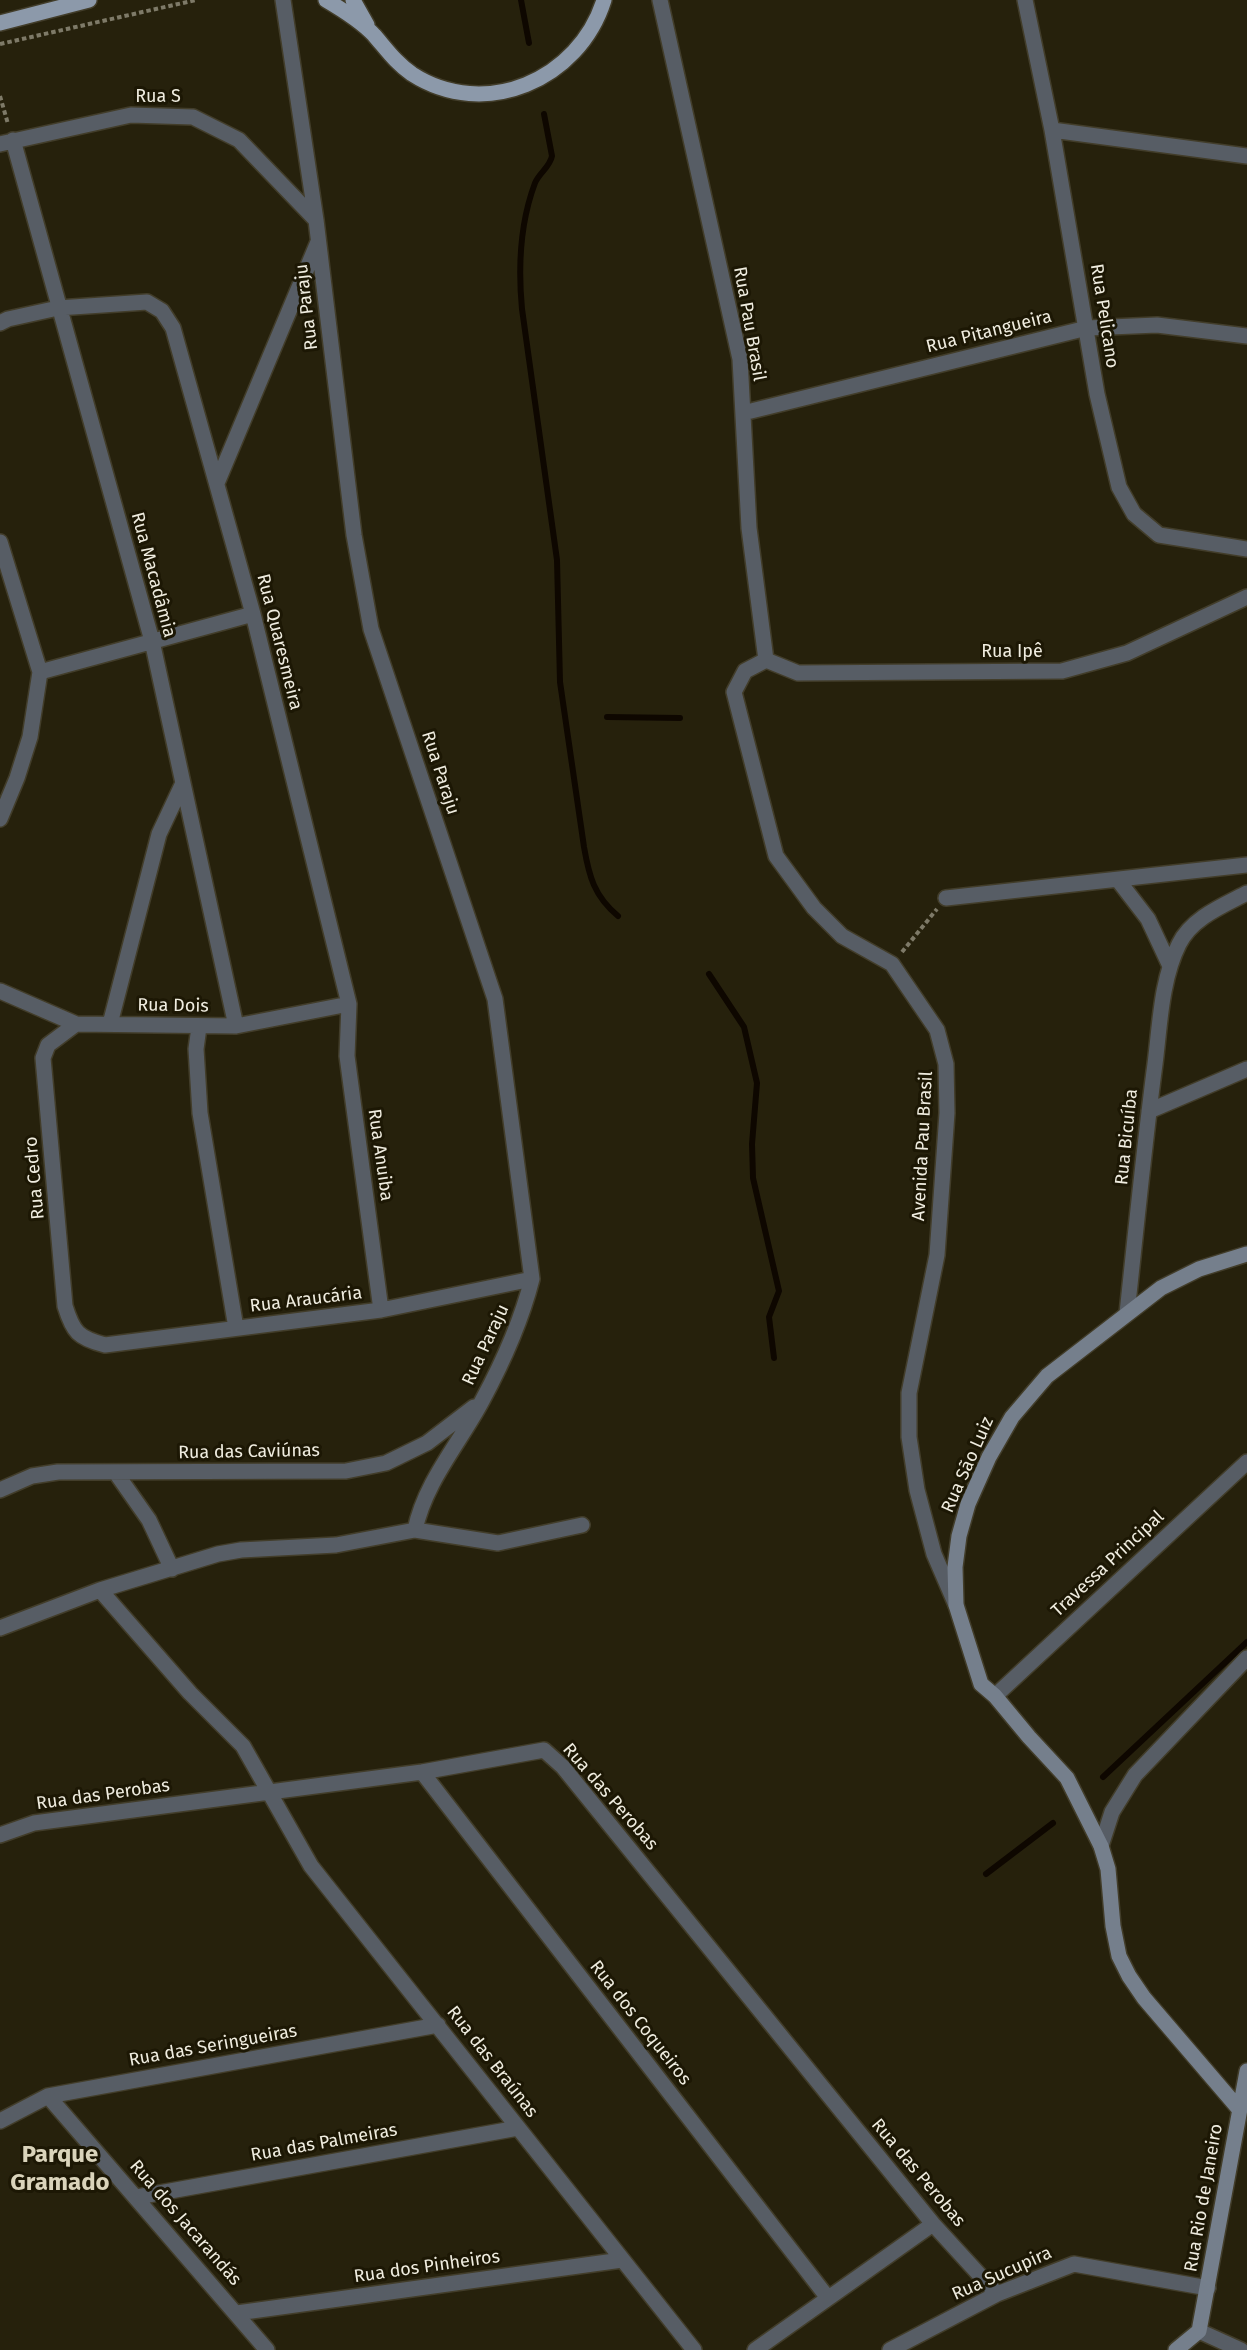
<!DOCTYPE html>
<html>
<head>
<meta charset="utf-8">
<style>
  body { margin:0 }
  canvas { display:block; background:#26210c }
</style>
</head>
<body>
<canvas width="1247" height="2350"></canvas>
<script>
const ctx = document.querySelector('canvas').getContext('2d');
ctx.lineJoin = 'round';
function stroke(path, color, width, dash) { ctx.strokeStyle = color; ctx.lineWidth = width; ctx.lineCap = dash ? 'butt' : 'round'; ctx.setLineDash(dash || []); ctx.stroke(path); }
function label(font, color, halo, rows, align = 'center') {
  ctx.font = font + ' "Fira Sans",sans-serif'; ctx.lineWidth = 6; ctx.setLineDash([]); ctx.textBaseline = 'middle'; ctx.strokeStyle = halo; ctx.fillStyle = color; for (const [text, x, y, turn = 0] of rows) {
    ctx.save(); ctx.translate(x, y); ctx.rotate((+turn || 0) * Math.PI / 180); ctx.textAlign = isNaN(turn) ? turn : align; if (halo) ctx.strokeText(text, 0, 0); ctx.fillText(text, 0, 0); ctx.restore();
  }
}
const stream = new Path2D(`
  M521,0L529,43
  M544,114L552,156C550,167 539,173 535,183C520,223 518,267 522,309L557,560L560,682L584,847C589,876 594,896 618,916
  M607,717L680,718
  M709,974L744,1027L757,1083L752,1144L753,1178L779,1291L769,1317L774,1358
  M1103,1777L1247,1642
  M986,1874L1053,1823`);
const path = new Path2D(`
  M0,44L196,0
  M0,96L8,124
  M902,952L937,909`);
const street = new Path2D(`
  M283,0L316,220L354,535L371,629L495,999L532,1279C521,1322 503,1362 482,1401C459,1444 425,1482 415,1530
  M660,0L740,359L749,528L766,660
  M1025,0L1052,130L1097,394L1119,487L1134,514L1159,535L1247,549
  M1052,130L1247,156
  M13,140L152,641L236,1026
  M0,144L131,115L193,117L239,140L316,220
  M0,323L8,319L58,308L147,302L162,311L173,328L253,614L349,1004L347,1056L381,1310
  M743,413L1087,328L1157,325L1247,336
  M217,483L318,242
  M0,542L40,672L30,737L17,778L0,819
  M766,660L745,671L734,692L776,856L814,908L842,936L892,964L937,1030L946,1064L947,1113L937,1255L909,1393V1437L917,1490L934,1554L956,1605
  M766,660L798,673L1062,671L1127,653L1247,597
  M40,672L253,614
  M1118,880L1148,919L1170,966
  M946,898L1247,865
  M0,991L76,1024L236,1026L349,1004
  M76,1024L48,1045L43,1058L65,1306C73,1332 78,1338 105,1345L381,1310L532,1279
  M110,1024L159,834L183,783
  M199,1027L196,1049L200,1113L236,1328
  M1149,1111L1247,1069
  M1127,1313C1136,1230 1144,1147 1155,1064C1160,1025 1161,980 1179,944C1192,918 1222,906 1247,893
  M116,1473L149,1520L172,1569
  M0,1490L32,1476L58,1472L346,1471L386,1463L427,1443L474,1407
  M100,1590L190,1693L243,1746L311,1866L694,2350
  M0,1628L100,1590L218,1554L241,1550L336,1545L415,1530L498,1543L582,1525
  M995,1696L1247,1462
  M422,1772L828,2298
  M0,1835L34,1823L422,1772L544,1750L563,1767L933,2224L997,2294
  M1101,1846L1112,1812L1135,1775L1247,1658
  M48,2096L267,2350
  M0,2121L48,2096L438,2025
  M137,2197L518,2128
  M237,2313L622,2260
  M1199,2331L1241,2350
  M755,2350L933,2224
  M890,2350L997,2294L1074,2264L1208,2288`);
const secondary = new Path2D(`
  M1239,2109L1144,1998L1129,1976L1119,1956L1113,1926L1108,1869L1101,1846L1067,1778L1029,1737L995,1696L981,1684L956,1605L955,1567L959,1536L968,1504L989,1457L1012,1417L1047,1376L1161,1288L1199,1269L1247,1254
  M1176,2350L1199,2331L1247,2071`);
const primary = new Path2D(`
  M326,0C343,10 361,21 374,35C387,50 396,63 412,74C485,121 579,80 604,0
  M353,0L367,25
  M0,23L89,0`);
const streetNames = [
  ["Rua S",158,97],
  ["Rua Paraju",307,307,-97],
  ["Rua Pelicano",1104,316,81],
  ["Rua Pau Brasil",749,324,80],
  ["Rua Pitangueira",989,332,-14],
  ["Rua Macadâmia",153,575,75],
  ["Rua Quaresmeira",279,642,76],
  ["Rua Ipê",1012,652],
  ["Rua Paraju",440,773,72],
  ["Rua Dois",173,1006,1],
  ["Rua Bicuíba",1127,1137,-84],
  ["Avenida Pau Brasil",923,1146,-87],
  ["Rua Anuiba",380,1155,82],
  ["Rua Cedro",35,1178,-95],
  ["Rua Araucária",306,1300,-7],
  ["Rua Paraju",486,1345,-65],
  ["Rua das Caviúnas",249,1452,-1],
  ["Rua São Luiz",968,1465,-66],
  ["Travessa Principal",1108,1564,-43],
  ["Rua das Perobas",103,1795,-8],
  ["Rua das Perobas",610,1797,49],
  ["Rua dos Coqueiros",640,2023,52],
  ["Rua das Seringueiras",213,2046,-10],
  ["Rua das Braúnas",492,2062,52],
  ["Rua das Palmeiras",324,2143,-10],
  ["Rua das Perobas",918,2173,50],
  ["Rua Rio de Janeiro",1204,2198,-80],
  ["Rua dos Jacarandás",185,2223,49],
  ["Rua dos Pinheiros",427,2267,-8],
  ["Rua Sucupira",1002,2274,-24]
];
const districtNames = [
  ["Parque",60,2155],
  ["Gramado",60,2183]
];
stroke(stream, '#0e0700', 6);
stroke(street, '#423d2a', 18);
stroke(secondary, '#423d2a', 18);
stroke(primary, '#423d2a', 18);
stroke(path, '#7e7a68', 4, [4.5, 3]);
stroke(street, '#575d65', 15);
stroke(secondary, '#757f8c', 15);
stroke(primary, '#8c99aa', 15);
label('18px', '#efecdf', '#1c1704', streetNames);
label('bold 24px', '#dad4bb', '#1c1704', districtNames);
</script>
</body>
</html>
